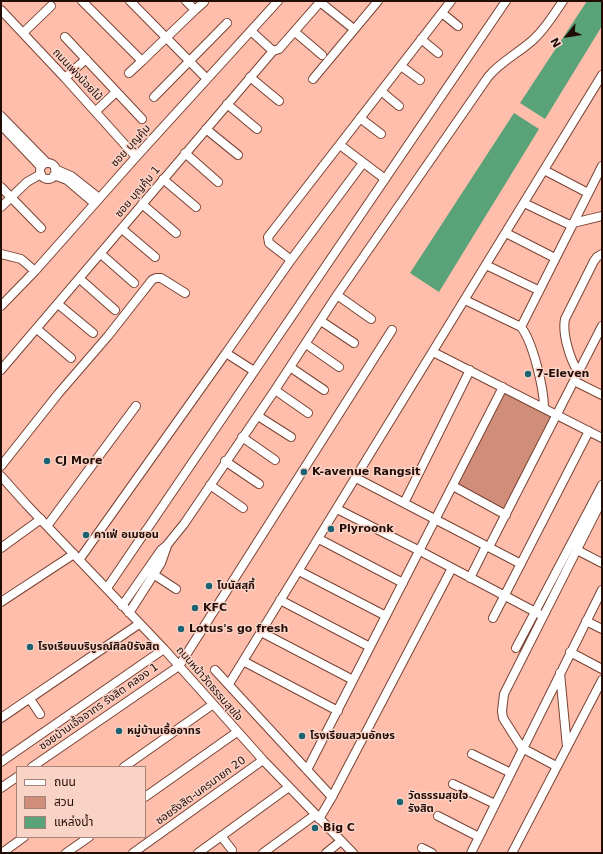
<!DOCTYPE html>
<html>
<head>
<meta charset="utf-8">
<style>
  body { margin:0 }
  #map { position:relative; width:603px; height:854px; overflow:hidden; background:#ffbeab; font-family:"DejaVu Sans","Noto Sans Thai",sans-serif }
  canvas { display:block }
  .frame { position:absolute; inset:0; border:2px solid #220c06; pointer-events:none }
  .legend { position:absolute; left:16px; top:766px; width:130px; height:72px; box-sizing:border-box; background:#fad3c7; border:1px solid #a4837a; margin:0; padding:5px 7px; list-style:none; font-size:12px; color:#220c06 }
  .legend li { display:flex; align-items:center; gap:8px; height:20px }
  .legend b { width:20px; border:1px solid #a4837a }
  .north { position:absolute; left:547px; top:16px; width:40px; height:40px; -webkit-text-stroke:3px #fad3c7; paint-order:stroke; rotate:240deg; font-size:11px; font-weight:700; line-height:16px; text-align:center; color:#220c06 }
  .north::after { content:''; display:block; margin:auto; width:14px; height:18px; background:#220c06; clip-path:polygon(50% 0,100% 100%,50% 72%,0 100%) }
</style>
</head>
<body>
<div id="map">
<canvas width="603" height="854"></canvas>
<div class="frame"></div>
<ul class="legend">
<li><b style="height:5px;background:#fff"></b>ถนน</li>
<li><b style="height:11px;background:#d08d79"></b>สวน</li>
<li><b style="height:11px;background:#5aa379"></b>แหล่งน้ำ</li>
</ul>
<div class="north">N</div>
</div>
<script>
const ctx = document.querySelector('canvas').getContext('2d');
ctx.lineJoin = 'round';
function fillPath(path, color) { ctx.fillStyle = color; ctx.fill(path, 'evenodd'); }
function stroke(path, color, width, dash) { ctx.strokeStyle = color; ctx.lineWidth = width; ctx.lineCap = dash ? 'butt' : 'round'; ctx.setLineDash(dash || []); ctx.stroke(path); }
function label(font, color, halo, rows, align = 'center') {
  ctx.font = font + ' "DejaVu Sans","Noto Sans Thai",sans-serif'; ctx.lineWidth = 3; ctx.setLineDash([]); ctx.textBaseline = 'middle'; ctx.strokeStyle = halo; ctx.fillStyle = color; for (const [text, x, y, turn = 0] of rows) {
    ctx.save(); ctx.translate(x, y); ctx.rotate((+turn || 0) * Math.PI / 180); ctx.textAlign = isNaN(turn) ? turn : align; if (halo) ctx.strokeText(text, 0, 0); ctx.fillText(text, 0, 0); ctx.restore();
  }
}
const green = new Path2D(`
  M503,390L556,416L509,511L455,484Z`);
const water = new Path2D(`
  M587,1H602V26L545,119L520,103Z
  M514,113L539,129L439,292L410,273Z`);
const minor = new Path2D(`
  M82,1L142,61L195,10L186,1
  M130,1L207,79
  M320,2L350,26
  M1,10L65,78L136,157
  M195,10L204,2
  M442,13L458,26
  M295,32L322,55
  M23,33L51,6
  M65,37L142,119
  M421,39L438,53
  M273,51L279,49L321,1
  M401,66L420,80
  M129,73L142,61
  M250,77L279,101
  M65,78L86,59
  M313,79L378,1
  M381,91L399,106
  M154,97L227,23
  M227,104L257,129
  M96,111L116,92
  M1,116L47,163
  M360,118L381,134
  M1,125L41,167
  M206,129L238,155
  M340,145L385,179
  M185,153L218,182
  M40 171a8 8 0 1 1 16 0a8 8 0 1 1-16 0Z
  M55,169L71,176L99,198
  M544,170L588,193
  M54,175L67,180L94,203
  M163,179L196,207
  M1,187L41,228
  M524,203L572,226
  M142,204L176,233
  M1,207L27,182L41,174
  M573,223L602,216
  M122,229L155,257
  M506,233L555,258
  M1,254L21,259L35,271
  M101,254L134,283
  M291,260L363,163
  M486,265L538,290
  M80,279L115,310
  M337,295L371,319
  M465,300L521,327C533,342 544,389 544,408
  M58,304L93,333
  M1,306L35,271L136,157L278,1
  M321,321L354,343
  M521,327L602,166
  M37,329L71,358
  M306,344L339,367
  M433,352L602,438
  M290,367L324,390
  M1,370L273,51L251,31
  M254,371L226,353L291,260L269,243L268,237L451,1
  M578,372C570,359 562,334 565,319L594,261L597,257L602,254
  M574,381L602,395
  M275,390L308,413
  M258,416L291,437
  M242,437L275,460
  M225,461L259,484
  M1,466L58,394L108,336L152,280L156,278H161L185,293
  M1,476L26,504L164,649L263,760L353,853
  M356,478L521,564
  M210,485L243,508
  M453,486L506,515
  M404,503L470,370
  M337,509L420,551L543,616
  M47,526L136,406
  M319,539L403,583
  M489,547L602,326
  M1,548L41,519
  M577,550L602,563
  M79,560L226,353
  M299,571L386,616
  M150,572L176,589
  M470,578L486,546
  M107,588L506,1
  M280,600L370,647
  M1,602L74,554
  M122,606L161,550L167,545L184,524L275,390L337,295L488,77C501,61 519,53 534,39C546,28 554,14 563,1
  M129,613L161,563L167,546
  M493,618L589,431
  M586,621L602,629
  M261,632L353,680
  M516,648L602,485
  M570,652L602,669
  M243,661L338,711
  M215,670L332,797
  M560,673L567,747
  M229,684L602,75
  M30,699L40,714
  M1,718L139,624
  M472,754L511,773
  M1,762L164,649
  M556,766L522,748L503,718L502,711L504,694L602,500
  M32,767L179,666L392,330
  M124,767L212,705
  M307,770L503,387
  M453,784L495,804
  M1,788L17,777
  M145,797L237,732
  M438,816L479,837
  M319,819L332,797L452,568
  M221,836L232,850
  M422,848L432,853
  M2,853L24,837
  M66,853L89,837
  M133,853L263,760
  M198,853L289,787
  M263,853L315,815
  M326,853L341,841
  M471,853L602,590
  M512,853L602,680`);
const markers = [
  [528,374,4,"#1b6272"],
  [47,461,4,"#1b6272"],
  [304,472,4,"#1b6272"],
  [331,529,4,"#1b6272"],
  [86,535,4,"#1b6272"],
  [209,586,4,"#1b6272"],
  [195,608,4,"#1b6272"],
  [181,629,4,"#1b6272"],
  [30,647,4,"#1b6272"],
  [119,731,4,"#1b6272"],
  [302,736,4,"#1b6272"],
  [400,802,4,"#1b6272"],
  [315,828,4,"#1b6272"]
];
const streetNames = [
  ["ถนนเพ่งน้อยไม้",77,75,47],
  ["ซอย บุญคุ้ม",131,146,-48],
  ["ซอย บุญคุ้ม 1",138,192,-50],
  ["ถนนหน้าวัดธรรมสุขใจ",209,684,49],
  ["ซอยบ้านเอื้ออาทร รังสิต คลอง 1",99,707,-35],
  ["ซอยรังสิต-นครนายก 20",201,791,-36]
];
const poiNames = [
  ["7-Eleven",536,374],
  ["CJ More",55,461],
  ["K-avenue Rangsit",312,472],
  ["Plyroonk",339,529],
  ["คาเฟ่ อเมซอน",94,535],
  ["โบนัสสุกี้",217,586],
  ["KFC",203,608],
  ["Lotus's go fresh",189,629],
  ["โรงเรียนบริบูรณ์ศิลป์รังสิต",38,647],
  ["หมู่บ้านเอื้ออาทร",127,731],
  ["โรงเรียนสวนอักษร",310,736],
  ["วัดธรรมสุขใจ",408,796],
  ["รังสิต",408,809],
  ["Big C",323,828]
];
fillPath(green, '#d08d79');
fillPath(water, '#5aa379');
stroke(minor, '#794233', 10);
stroke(minor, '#fff', 8);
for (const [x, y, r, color] of markers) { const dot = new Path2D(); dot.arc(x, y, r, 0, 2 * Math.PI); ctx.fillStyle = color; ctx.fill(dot); stroke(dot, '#fad3c7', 1.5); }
label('11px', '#220c06', '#fad3c7', streetNames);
label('bold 11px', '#220c06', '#fad3c7', poiNames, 'left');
</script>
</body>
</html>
